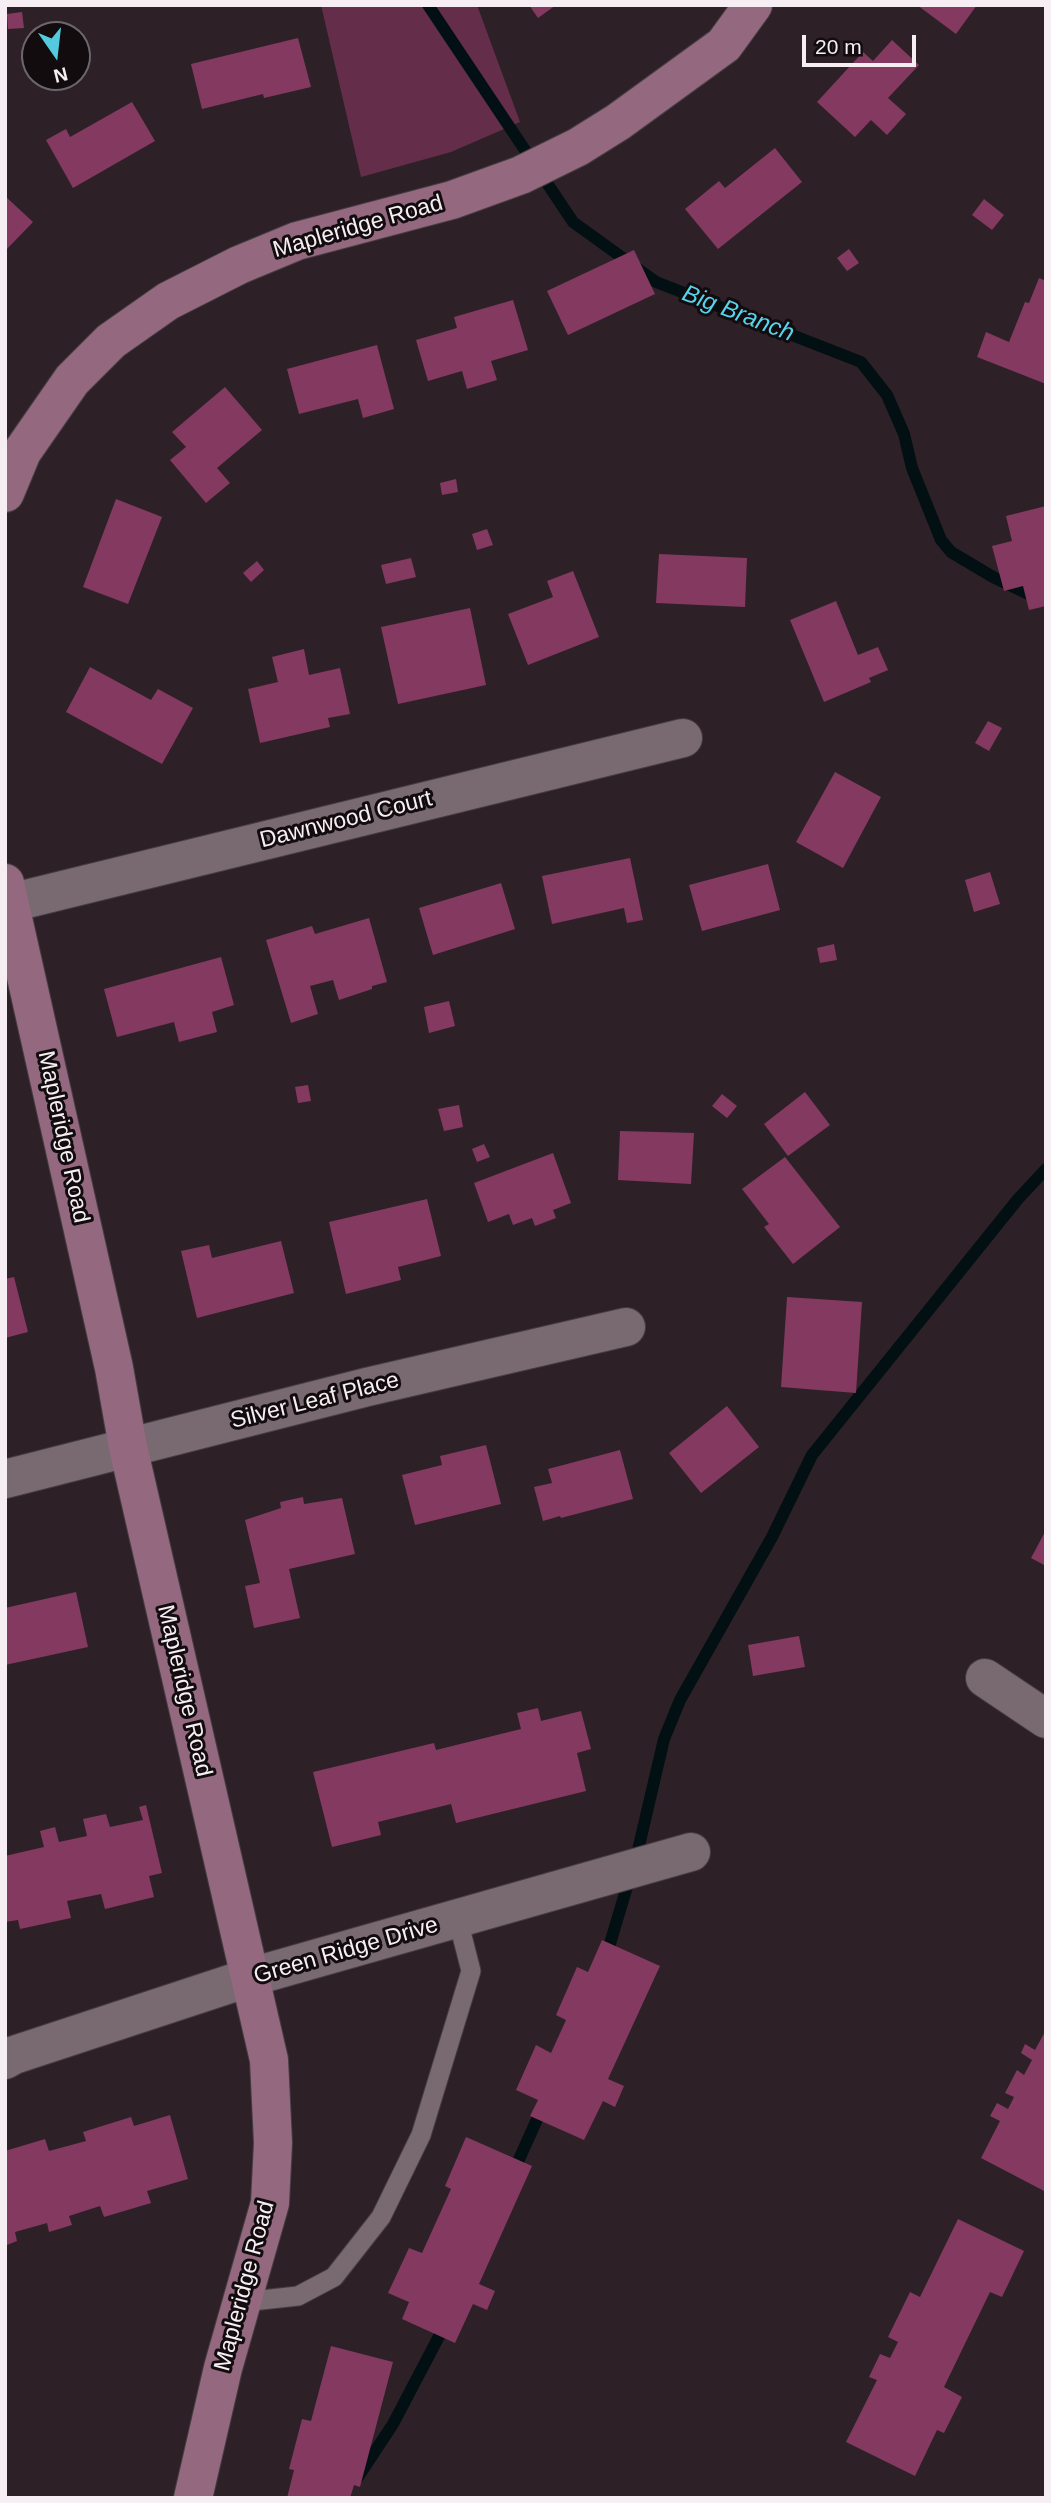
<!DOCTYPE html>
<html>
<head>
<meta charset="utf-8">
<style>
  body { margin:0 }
  #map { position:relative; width:1051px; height:2503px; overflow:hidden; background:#2d2127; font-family:Helvetica,sans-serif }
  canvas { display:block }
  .frame { position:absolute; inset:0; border:7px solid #f6eef2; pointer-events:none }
  .north { position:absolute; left:21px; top:21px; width:70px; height:70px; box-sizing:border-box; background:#120c0f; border:2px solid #6d666a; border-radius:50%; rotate:166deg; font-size:19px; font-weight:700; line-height:28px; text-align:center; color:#f6eef2 }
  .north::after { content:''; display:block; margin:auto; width:24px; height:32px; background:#55cadf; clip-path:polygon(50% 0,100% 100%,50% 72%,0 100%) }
  .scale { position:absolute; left:802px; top:35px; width:114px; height:32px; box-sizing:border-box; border:4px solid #f6eef2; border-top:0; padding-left:9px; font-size:21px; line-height:24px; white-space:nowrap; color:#f6eef2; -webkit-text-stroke:5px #120c0f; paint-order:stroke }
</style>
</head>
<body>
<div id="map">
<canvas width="1051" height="2503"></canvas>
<div class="frame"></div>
<div class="north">N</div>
<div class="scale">20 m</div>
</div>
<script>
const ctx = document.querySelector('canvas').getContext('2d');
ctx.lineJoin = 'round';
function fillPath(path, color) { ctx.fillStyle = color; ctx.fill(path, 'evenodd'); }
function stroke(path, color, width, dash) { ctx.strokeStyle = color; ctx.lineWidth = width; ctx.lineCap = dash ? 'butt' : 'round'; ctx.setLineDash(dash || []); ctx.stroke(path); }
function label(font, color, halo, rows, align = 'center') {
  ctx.font = font + ' Helvetica,sans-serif'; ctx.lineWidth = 6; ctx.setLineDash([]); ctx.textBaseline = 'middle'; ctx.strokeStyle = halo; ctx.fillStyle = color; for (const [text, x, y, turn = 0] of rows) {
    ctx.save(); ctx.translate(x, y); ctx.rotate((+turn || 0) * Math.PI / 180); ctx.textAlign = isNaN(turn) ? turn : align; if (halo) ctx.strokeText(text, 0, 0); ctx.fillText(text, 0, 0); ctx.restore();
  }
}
const green = new Path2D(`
  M321,5H477L520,122L451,152L361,177Z`);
const stream = new Path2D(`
  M428,5L573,222L656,282L861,362L887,395L904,434L912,468L941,540L951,552L993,577L1039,599
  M606,1957L638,1850L664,1739L680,1700L772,1537L812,1455L1018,1199L1046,1169
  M512,2175L543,2106
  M358,2477L393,2424L446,2323`);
const building = new Path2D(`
  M529,5H556L538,18Z
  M917,5H977L956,34Z
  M22,12L24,28L8,29L7,14Z
  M298,38L311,87L264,98L263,94L202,109L191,64Z
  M892,40L919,65L888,98L906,114L887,135L871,120L855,137L817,102L863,52L873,61Z
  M132,102L155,141L73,188L46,140L66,129L70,137Z
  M775,148L802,182L718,249L685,209L719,181L725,188Z
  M5,196L33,222L5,251Z
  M984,199L1004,215L992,230L972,215Z
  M849,249L859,263L847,271L837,258Z
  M634,250L655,294L568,335L547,291Z
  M1039,278L1046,281V384L977,357L986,332L1009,342L1025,302L1029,303Z
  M513,300L528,350L491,361L497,380L467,389L462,371L428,381L416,340L457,328L454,317Z
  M377,345L394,409L363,418L358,399L299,414L287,369Z
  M225,387L262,430L217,468L230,483L206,503L170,460L186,447L172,432Z
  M456,479L458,492L442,495L440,483Z
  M116,499L162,517L128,604L83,587Z
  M1046,506V606L1029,610L1023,586L1004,591L992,546L1012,541L1006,516Z
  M487,529L493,545L477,550L472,534Z
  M659,554L747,558L745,607L656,603Z
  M411,558L416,577L386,584L381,565Z
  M257,561L264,570L251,582L243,573Z
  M573,571L599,637L528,665L508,614L553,597L547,581Z
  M836,601L858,655L878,647L888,670L869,678L871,682L824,702L790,620Z
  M470,608L486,685L398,704L381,627Z
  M304,649L309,675L340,668L350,714L328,718L330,727L260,743L248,689L278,682L272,657Z
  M90,667L151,700L158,689L193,708L162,764L66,712Z
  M988,721L1002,728L989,751L975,743Z
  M835,772L881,797L843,868L796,842Z
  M630,858L643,920L627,923L624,908L552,924L542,876Z
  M768,864L780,910L702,931L689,885Z
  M990,872L1000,904L974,912L965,880Z
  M501,883L515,929L433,955L419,908Z
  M369,918L387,982L372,986V989L339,1000L333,980L310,986L318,1014L291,1023L266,940L312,926L315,934Z
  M834,944L837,960L820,963L817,948Z
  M221,957L234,1005L212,1012L217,1032L179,1042L174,1022L117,1037L104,989Z
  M449,1001L455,1026L429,1033L424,1007Z
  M308,1085L311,1101L298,1103L295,1087Z
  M805,1092L830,1125L788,1156L764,1124Z
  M722,1094L737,1106L727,1118L712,1106Z
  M459,1105L463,1127L444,1131L438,1109Z
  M620,1131L694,1133L691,1184L618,1180Z
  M484,1144L490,1157L477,1162L472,1149Z
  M553,1153L571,1203L553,1210L556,1218L535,1226L532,1218L513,1225L509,1214L488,1222L474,1183Z
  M785,1157L840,1227L793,1264L764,1227L769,1224L742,1189Z
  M427,1199L441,1256L398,1267L401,1280L346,1294L329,1222Z
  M281,1241L294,1293L197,1318L181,1251L209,1245L212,1258Z
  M14,1277L28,1332L5,1338V1279Z
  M787,1297L862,1302L856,1393L781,1387Z
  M727,1406L759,1447L701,1493L669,1453Z
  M486,1445L501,1504L415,1525L402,1475L442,1465L440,1456Z
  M620,1450L633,1499L561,1518L560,1516L543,1521L534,1487L552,1483L548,1469Z
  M303,1497L304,1504L342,1498L355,1554L289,1569L300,1618L254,1628L245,1586L260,1583L245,1520L281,1508L280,1502Z
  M1046,1530V1566L1031,1558Z
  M76,1592L88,1647L5,1665V1608Z
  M799,1636L805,1667L753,1676L748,1645Z
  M538,1708L541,1721L581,1711L591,1749L577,1753L586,1791L456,1823L451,1804L378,1822L381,1835L332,1847L313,1772L434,1743L436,1750L521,1729L517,1713Z
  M146,1805L162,1873L149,1876L154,1897L105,1909L101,1894L67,1901L71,1918L20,1929L18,1920L5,1922V1856L44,1847L40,1831L55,1827L59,1842L87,1836L83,1819L106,1814L110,1827L143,1820L139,1807Z
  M602,1940L660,1966L608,2079L624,2086L615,2107L603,2101L584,2140L530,2116L538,2100L516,2090L536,2045L551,2053L566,2020L556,2015L577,1967L588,1972Z
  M1046,2030V2192L981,2158L1000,2121L990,2116L997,2103L1008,2109L1014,2097L1005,2093L1017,2070L1024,2075L1032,2060L1021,2053L1025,2044L1035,2050Z
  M170,2115L188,2179L147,2191L151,2203L104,2217L100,2206L69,2216L72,2225L49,2232L47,2223L15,2232L17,2241L7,2245L5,2151L45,2139L49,2151L86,2141L83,2132L131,2117L134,2126Z
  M466,2137L532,2166L479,2284L495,2291L487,2310L473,2304L455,2343L402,2319L409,2302L388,2293L409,2248L422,2253L451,2189L445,2186Z
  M958,2219L1024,2251L1002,2297L990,2292L944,2387L962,2397L944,2433L937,2430L915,2476L846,2442L877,2380L869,2377L880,2354L890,2358L898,2342L888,2337L910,2292L920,2297Z
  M331,2346L393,2362L360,2487L354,2485L350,2498H287L294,2470L289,2469L302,2419L311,2421Z`);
const lane = new Path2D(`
  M243,2302L298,2296L334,2277L381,2217L421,2135L471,1971L458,1920`);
const street = new Path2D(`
  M10,903L683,738
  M5,1479L367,1387L626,1327
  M985,1678L1046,1719
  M5,2060L14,2055L251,1977L691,1852`);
const secondary = new Path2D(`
  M5,493L22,452L72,380L111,341L168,301L239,265L297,241L452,200L521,175L578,147L618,122L724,45L753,5
  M5,883L114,1368L128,1447L269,2060L273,2143L270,2203L223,2368L193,2498`);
const streetNames = [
  ["Mapleridge Road",358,227,-16],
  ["Dawnwood Court",346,820,-14],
  ["Mapleridge Road",63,1137,78],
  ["Silver Leaf Place",315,1401,-14],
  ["Mapleridge Road",184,1691,77],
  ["Green Ridge Drive",346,1951,-16],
  ["Mapleridge Road",245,2286,-75]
];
const waterNames = [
  ["Big Branch",738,314,21]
];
fillPath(green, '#642e4b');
stroke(stream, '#021013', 12);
fillPath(building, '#843961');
stroke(lane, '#463d42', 21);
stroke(street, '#463d42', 40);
stroke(secondary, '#463d42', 40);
stroke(lane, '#786a70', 19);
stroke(street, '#786a70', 38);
stroke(secondary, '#94687f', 38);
label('23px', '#f6eef2', '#120c0f', streetNames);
label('italic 24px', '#56d4eb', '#120c0f', waterNames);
</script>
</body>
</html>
